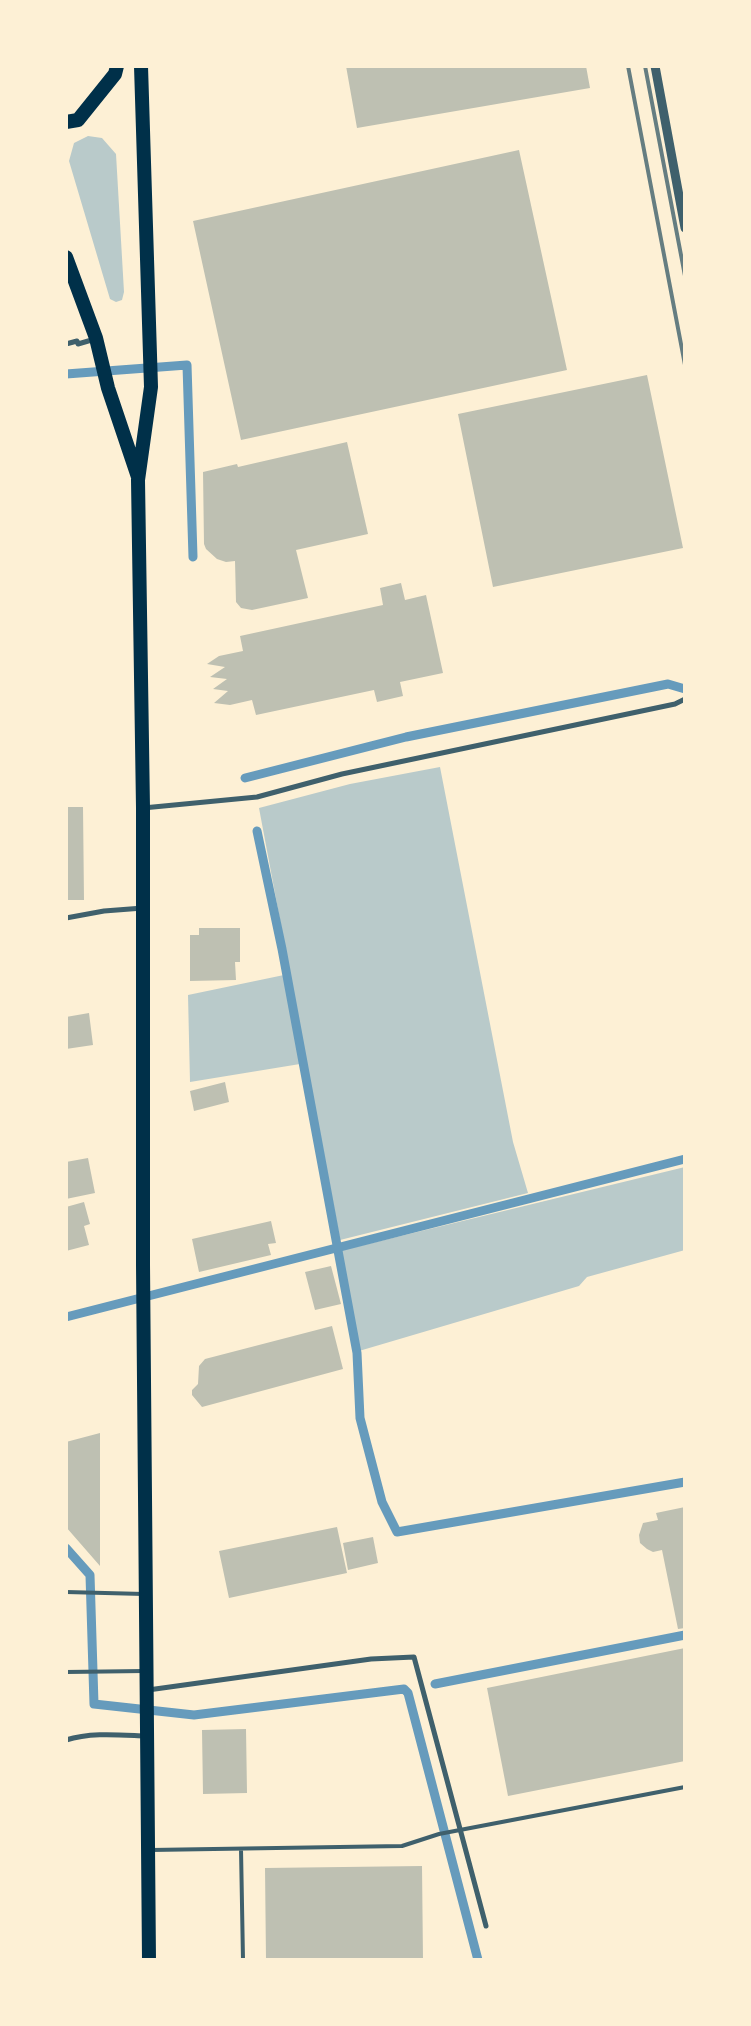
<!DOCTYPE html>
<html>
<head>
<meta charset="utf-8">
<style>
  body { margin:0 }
  #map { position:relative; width:751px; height:2026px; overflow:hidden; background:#fdf0d5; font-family:"Varela Round",sans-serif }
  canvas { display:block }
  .frame { position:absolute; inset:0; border:68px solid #fdf0d5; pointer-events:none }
</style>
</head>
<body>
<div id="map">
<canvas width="751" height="2026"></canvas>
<div class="frame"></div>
</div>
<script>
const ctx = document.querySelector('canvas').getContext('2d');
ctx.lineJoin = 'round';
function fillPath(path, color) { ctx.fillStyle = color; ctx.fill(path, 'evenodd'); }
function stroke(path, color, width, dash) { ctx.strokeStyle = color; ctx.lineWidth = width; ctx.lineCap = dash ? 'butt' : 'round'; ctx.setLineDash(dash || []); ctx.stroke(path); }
const green = new Path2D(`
  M88,136L102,138L116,154L124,292L122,300L116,302L110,299L69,161L74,143Z
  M440,767L513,1142L528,1193L340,1240L259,808L350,784Z
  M284,975L300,1064L190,1082L188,995Z
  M685,1167V1250L587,1277L579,1286L359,1351L339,1251Z`);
const stream = new Path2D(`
  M66,374L187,365L193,557
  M245,778L406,737L668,684L685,689
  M257,831L282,949L357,1353L360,1418L382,1502L397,1532L685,1482
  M66,1317L685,1159
  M66,1548L90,1575L94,1704L194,1715L404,1689L408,1693L478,1960
  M435,1684L685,1635`);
const building = new Path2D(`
  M346,66H586L590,88L357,128Z
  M519,150L567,370L241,440L193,221Z
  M647,375L683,548L493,587L458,414Z
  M347,442L368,534L296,550L308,598L252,610L241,608L236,602L235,561L226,562L217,559L206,549L204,544L203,472L237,464L238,467Z
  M401,583L405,600L426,595L443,673L400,682L403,696L377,702L374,690L256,715L252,700L230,705L214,703L228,691L213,689L227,679L210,677L225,667L207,664L219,656L243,651L240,636L383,605L380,588Z
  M66,807H83L84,900H66Z
  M199,928H240V962H235L236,980L190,981V935H199Z
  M89,1013L93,1045L66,1049V1017Z
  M225,1082L229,1102L194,1111L190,1091Z
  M88,1158L95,1193L66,1199V1162Z
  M84,1202L90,1224L84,1226L89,1245L66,1251V1207Z
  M271,1221L276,1243L268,1244L271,1255L199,1272L192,1239Z
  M331,1266L341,1304L315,1310L305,1272Z
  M332,1326L343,1369L202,1407L192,1395V1390L198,1384L199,1366L205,1359Z
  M100,1433V1566L66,1527V1442Z
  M685,1507V1628L678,1629L662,1550L653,1552L647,1549L640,1543L639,1535L643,1523L658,1520L656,1513Z
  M337,1527L347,1573L229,1598L219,1551Z
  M373,1537L378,1563L348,1570L343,1543Z
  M685,1648V1761L508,1796L487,1688Z
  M246,1729L247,1793L203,1794L202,1730Z
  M422,1866L423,1960H266L265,1868Z`);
const service = new Path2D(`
  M66,1592L144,1594
  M66,1672L144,1671
  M241,1849L243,1960
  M151,1850L402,1846L439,1834L685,1787`);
const minor = new Path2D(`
  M66,344L77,341L78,344L95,339
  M143,808L257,797L342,774L675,704L685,699
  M66,918L104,911L143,908
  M148,1690L371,1659L414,1657L486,1926
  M66,1740C91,1732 120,1735 146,1736`);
const tertiary = new Path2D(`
  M655,66L685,228`);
const trunk = new Path2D(`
  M141,66L151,387L138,480L143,808V1265L149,1960
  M66,122L78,120L115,74L117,66
  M66,257L96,338L108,388L138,477`);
const rail = new Path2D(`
  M628,66L685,365
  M645,66L685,276`);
fillPath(green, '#b9caca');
stroke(stream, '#669bbc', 9);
fillPath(building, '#bec0b2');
stroke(service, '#3f606c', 4);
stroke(minor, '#3f606c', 5);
stroke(tertiary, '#3f606c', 9);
stroke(trunk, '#003049', 14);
stroke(rail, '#657d81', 4);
</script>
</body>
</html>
